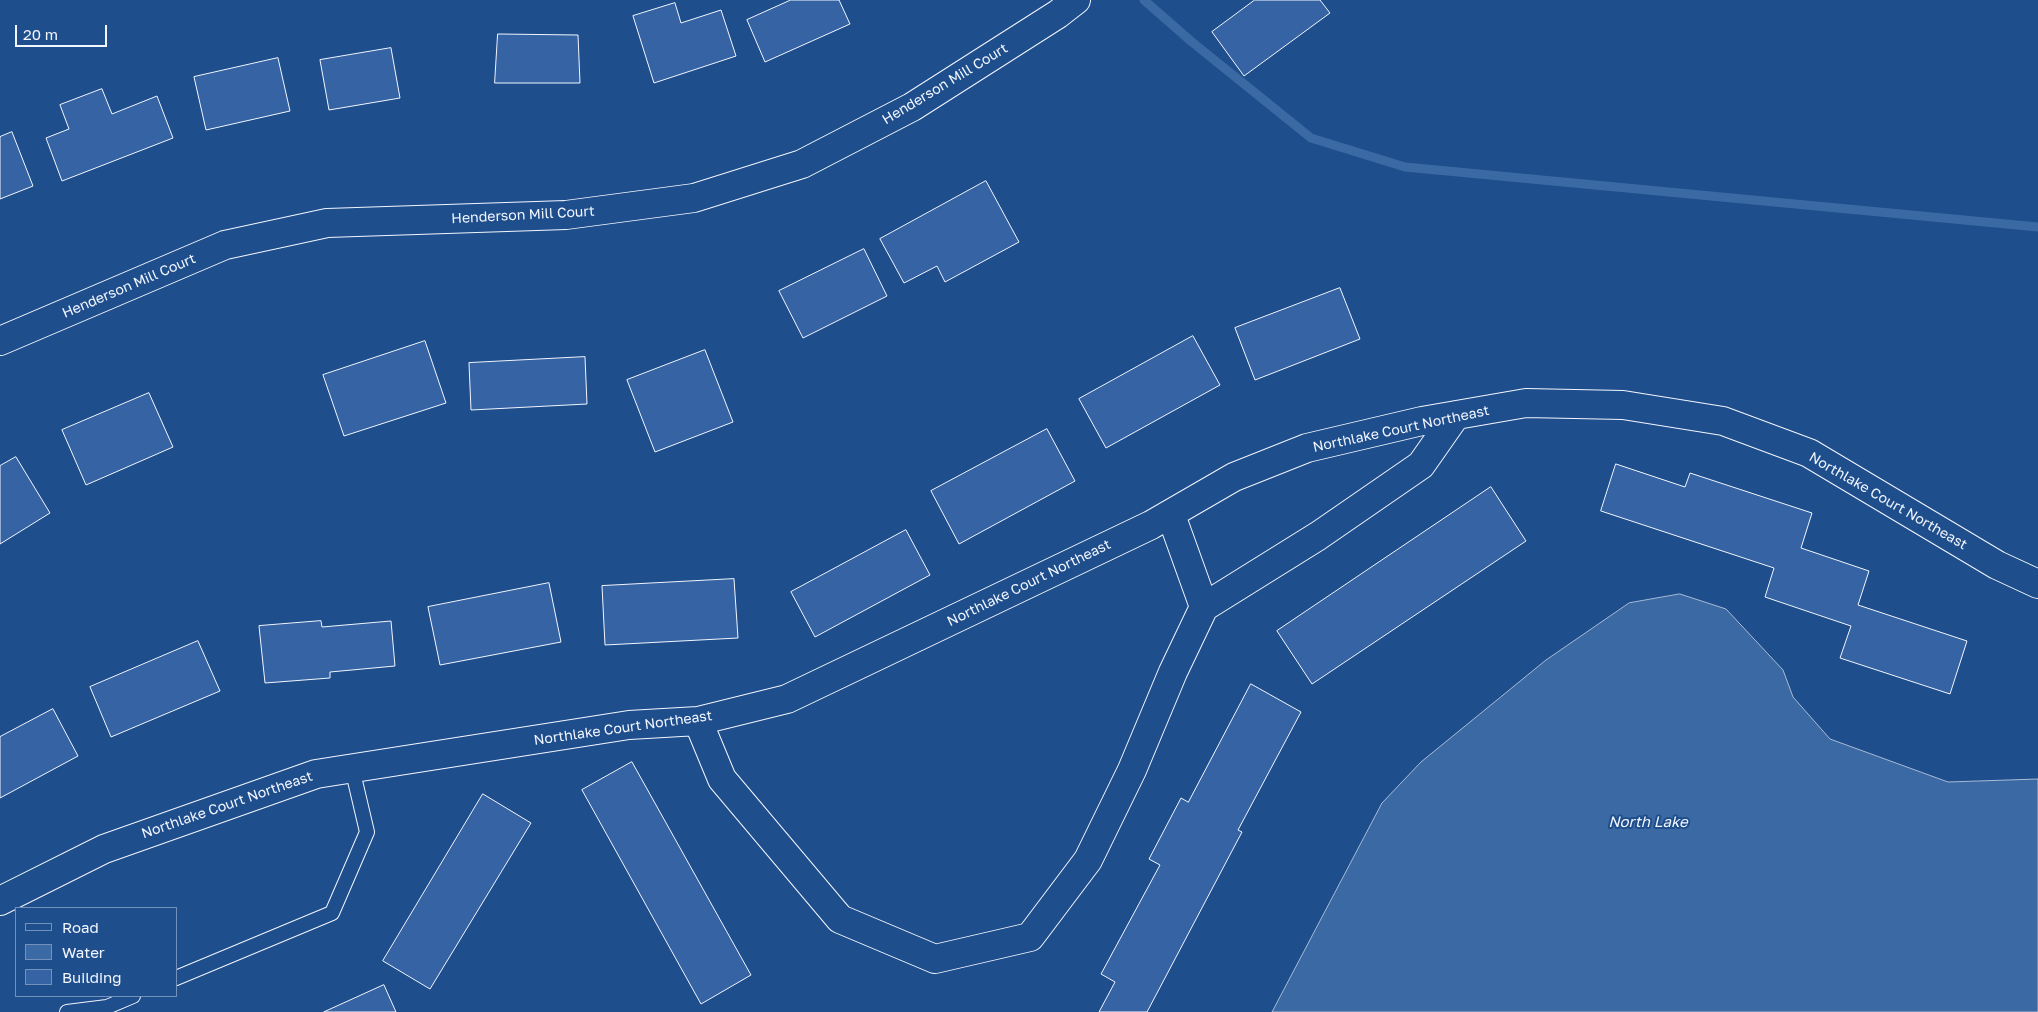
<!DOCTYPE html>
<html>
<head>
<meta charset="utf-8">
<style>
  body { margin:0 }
  #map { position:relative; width:2038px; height:1012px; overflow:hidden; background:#1f4e8c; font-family:"Golos Text",sans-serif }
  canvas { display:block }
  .legend { position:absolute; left:15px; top:907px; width:162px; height:90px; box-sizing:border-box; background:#1f4e8c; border:1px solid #7391ba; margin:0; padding:6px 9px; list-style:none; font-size:15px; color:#f2f6ff }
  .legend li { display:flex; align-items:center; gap:10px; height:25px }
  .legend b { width:25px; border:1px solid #7391ba }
  .scale { position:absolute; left:15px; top:25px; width:92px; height:22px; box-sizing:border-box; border:2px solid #f2f6ff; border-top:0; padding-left:6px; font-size:15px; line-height:18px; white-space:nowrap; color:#f2f6ff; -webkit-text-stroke:4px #1f4e8c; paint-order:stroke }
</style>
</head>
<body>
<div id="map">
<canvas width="2038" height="1012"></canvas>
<ul class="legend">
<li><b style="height:6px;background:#1f4e8c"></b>Road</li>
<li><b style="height:14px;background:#3b69a3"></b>Water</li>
<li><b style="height:14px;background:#3563a3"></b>Building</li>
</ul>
<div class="scale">20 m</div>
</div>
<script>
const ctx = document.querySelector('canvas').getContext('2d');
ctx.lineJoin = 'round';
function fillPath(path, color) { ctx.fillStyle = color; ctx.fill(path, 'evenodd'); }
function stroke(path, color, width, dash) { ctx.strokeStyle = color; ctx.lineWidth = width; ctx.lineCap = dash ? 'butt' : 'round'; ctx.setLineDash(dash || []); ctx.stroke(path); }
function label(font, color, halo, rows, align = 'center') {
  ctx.font = font + ' "Golos Text",sans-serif'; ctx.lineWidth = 4; ctx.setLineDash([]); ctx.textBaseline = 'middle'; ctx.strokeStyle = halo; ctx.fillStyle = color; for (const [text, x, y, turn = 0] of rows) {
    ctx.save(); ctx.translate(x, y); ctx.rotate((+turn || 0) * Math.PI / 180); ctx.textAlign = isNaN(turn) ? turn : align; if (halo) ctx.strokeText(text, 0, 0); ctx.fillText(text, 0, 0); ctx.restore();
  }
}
const water = new Path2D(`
  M1680,594L1726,609L1783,670L1793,697L1830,739L1948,782L2038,779V1012H1272L1382,803L1421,762L1546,660L1629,603Z`);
const stream = new Path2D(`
  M1144,0L1192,42L1311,138L1405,167L2038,227`);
const building = new Path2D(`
  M791,0H839L850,24L765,62L747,20Z
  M1255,0H1320L1330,13L1244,76L1212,32Z
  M675,3L681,23L721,10L736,56L654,83L633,16Z
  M498,34L578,35L580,83H495Z
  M391,48L400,98L329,110L320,60Z
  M278,58L290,111L206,130L194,77Z
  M102,89L112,114L157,96L173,138L62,181L46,138L69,129L60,105Z
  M12,132L33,186L0,199V137Z
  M986,181L1019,242L945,282L937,266L904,283L880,239Z
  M864,249L887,296L803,338L779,291Z
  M1340,288L1360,339L1255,380L1235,328Z
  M1193,336L1220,385L1106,448L1079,399Z
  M425,341L446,403L344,436L323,375Z
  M705,350L733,422L655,452L627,380Z
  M585,357L587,404L471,410L469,363Z
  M149,393L173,447L86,485L62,430Z
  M1047,429L1075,481L959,544L931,491Z
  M16,457L50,513L0,544V466Z
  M1616,464L1685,487L1690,473L1812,513L1801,548L1869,571L1858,605L1967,641L1950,694L1840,658L1851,626L1765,597L1774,568L1601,511Z
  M1491,487L1526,541L1312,684L1277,631Z
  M906,530L930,575L815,637L791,592Z
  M734,579L738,638L605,645L602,586Z
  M549,583L561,642L440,665L428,607Z
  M321,621L322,627L391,621L395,666L330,672V678L265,683L259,626Z
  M198,641L220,691L111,737L90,687Z
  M1251,684L1301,712L1238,830L1242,832L1147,1012H1099L1115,982L1101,974L1160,865L1149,859L1181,798L1188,802Z
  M53,709L78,756L0,798V737Z
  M632,762L751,975L701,1004L582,790Z
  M483,794L531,823L430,989L383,961Z
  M384,985L396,1012H324Z`);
const lane = new Path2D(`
  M176,978L332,913L367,832L352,768
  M67,1012L107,1007L133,996`);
const street = new Path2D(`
  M0,341L225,245L327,223L566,215L694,198L802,164L912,107L1058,14L1076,0
  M1171,515L1204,607
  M698,721L722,779L840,919L935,959L1030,937L1088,860L1132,770L1173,672L1204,607L1318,536L1421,465L1456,415
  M0,901L104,849L316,774L629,725L698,721L787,699L1151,525L1234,477L1307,448L1422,421L1526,403L1623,405L1723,421L1809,453L1997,565L2038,584`);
const streetNames = [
  ["Henderson Mill Court",945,84,-31],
  ["Henderson Mill Court",523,215,-3],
  ["Henderson Mill Court",129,286,-23],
  ["Northlake Court Northeast",1401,429,-12],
  ["Northlake Court Northeast",1888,501,30],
  ["Northlake Court Northeast",1029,583,-26],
  ["Northlake Court Northeast",623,728,-8],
  ["Northlake Court Northeast",227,805,-19]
];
const waterNames = [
  ["North Lake",1648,822]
];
fillPath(water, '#3b69a3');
stroke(water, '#a8bbd7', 1);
stroke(stream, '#3b69a3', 9);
fillPath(building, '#3563a3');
stroke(building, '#f2f6ff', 1);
stroke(lane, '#f2f6ff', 16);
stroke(street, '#f2f6ff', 30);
stroke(lane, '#1f4e8c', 14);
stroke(street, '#1f4e8c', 28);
label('14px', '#f2f6ff', '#1f4e8c', streetNames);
label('italic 15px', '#f2f6ff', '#1f4e8c', waterNames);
</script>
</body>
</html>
